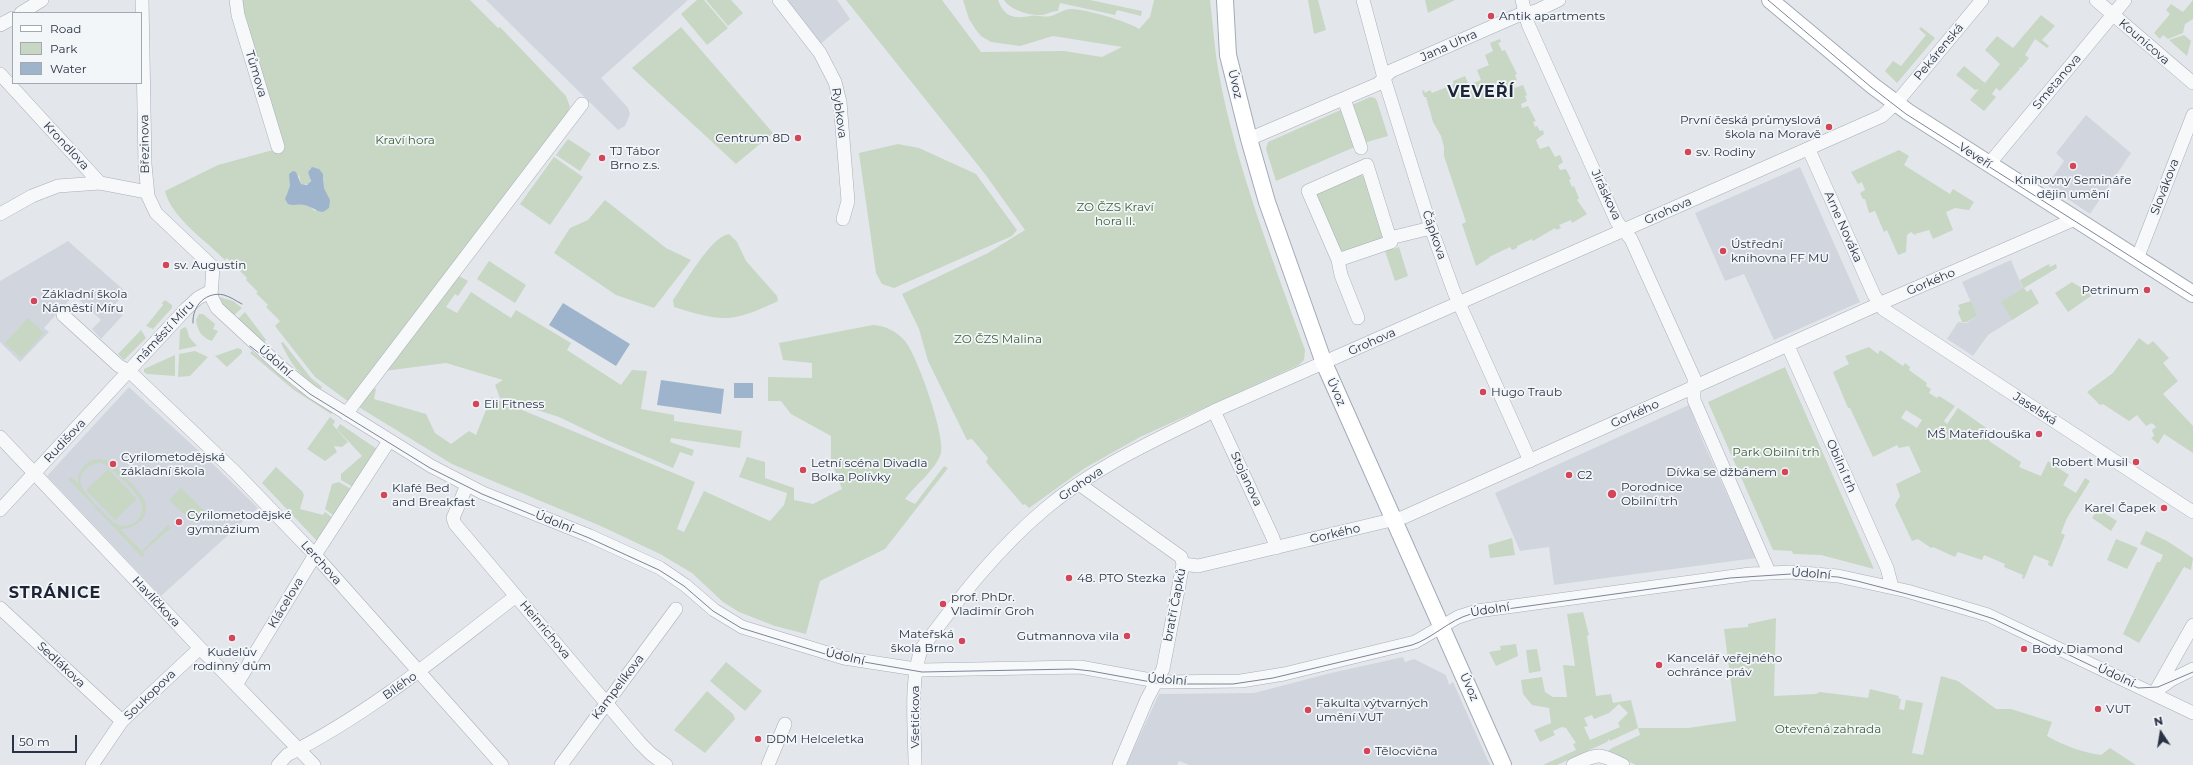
<!DOCTYPE html>
<html>
<head>
<meta charset="utf-8">
<style>
  body { margin:0 }
  #map { position:relative; width:2193px; height:765px; overflow:hidden; background:#e3e7ec; font-family:Montserrat,sans-serif }
  canvas { display:block }
  .legend { position:absolute; left:12px; top:12px; width:130px; height:72px; box-sizing:border-box; background:#f3f6f9; border:1px solid #a3a8b1; margin:0; padding:5px 7px; list-style:none; font-size:12px; color:#2a3345 }
  .legend li { display:flex; align-items:center; gap:8px; height:20px }
  .legend b { width:20px; border:1px solid #a3a8b1 }
  .north { position:absolute; left:2141px; top:713px; width:40px; height:40px; -webkit-text-stroke:3px #f3f6f9; paint-order:stroke; rotate:348deg; font-size:11px; font-weight:700; line-height:16px; text-align:center; color:#2a3345 }
  .north::after { content:''; display:block; margin:auto; width:14px; height:18px; background:#2a3345; clip-path:polygon(50% 0,100% 100%,50% 72%,0 100%) }
  .scale { position:absolute; left:12px; top:735px; width:65px; height:18px; box-sizing:border-box; border:2px solid #2a3345; border-top:0; padding-left:5px; font-size:12px; line-height:14px; white-space:nowrap; color:#2a3345; -webkit-text-stroke:3px #f3f6f9; paint-order:stroke }
</style>
</head>
<body>
<div id="map">
<canvas width="2193" height="765"></canvas>
<ul class="legend">
<li><b style="height:5px;background:#fff"></b>Road</li>
<li><b style="height:11px;background:#c8d6c4"></b>Park</li>
<li><b style="height:11px;background:#9eb4cc"></b>Water</li>
</ul>
<div class="north">N</div>
<div class="scale">50 m</div>
</div>
<script>
const ctx = document.querySelector('canvas').getContext('2d');
ctx.lineJoin = 'round';
function fillPath(path, color) { ctx.fillStyle = color; ctx.fill(path, 'evenodd'); }
function stroke(path, color, width, dash) { ctx.strokeStyle = color; ctx.lineWidth = width; ctx.lineCap = dash ? 'butt' : 'round'; ctx.setLineDash(dash || []); ctx.stroke(path); }
function label(font, color, halo, rows, align = 'center') {
  ctx.font = font + ' Montserrat,sans-serif'; ctx.lineWidth = 3.5; ctx.setLineDash([]); ctx.textBaseline = 'middle'; ctx.strokeStyle = halo; ctx.fillStyle = color; for (const [text, x, y, turn = 0] of rows) {
    ctx.save(); ctx.translate(x, y); ctx.rotate((+turn || 0) * Math.PI / 180); ctx.textAlign = isNaN(turn) ? turn : align; if (halo) ctx.strokeText(text, 0, 0); ctx.fillText(text, 0, 0); ctx.restore();
  }
}
const built = new Path2D(`
  M486,0H688L601,78L628,108L630,114L625,126L618,130Z
  M783,0H837L850,19L818,46Z
  M2086,115L2131,153L2090,214L2047,185L2064,161L2056,153Z
  M1800,167L1860,302L1774,340L1744,274L1725,281L1695,213Z
  M68,241L126,292L113,307L123,315L101,339L92,329L101,320L74,295L44,328L49,332L20,362L0,342V281Z
  M2011,260L2031,308L1988,335L1973,356L1947,339L1958,322L1967,323L1977,316L1962,282Z
  M129,387L214,465L258,508L161,596L47,476Z
  M1689,405L1704,444L1756,558L1554,585L1549,547L1520,551L1495,493Z
  M1403,657L1405,662L1414,659L1446,675L1449,685L1453,682L1490,765H1189L1179,761L1177,765H1126L1159,694L1254,693L1331,673Z`);
const green = new Path2D(`
  M241,0H470L498,28L500,27L566,96L570,107L564,120L349,402L315,377L275,326L280,321L266,307L268,305L256,293L258,292L246,280L247,278L227,258L225,260C206,241 171,217 165,191L218,165L284,147L246,25ZM311,168H316L324,178V188L328,197L315,211L307,205H293L286,195L299,175L301,184H309L311,178L308,172Z
  M697,0H704L728,28L707,45L681,14Z
  M706,0H731L743,13L728,26Z
  M846,0H942L981,52L1064,51L1102,57L1122,47L1053,36L1020,46L991,42L981,36L976,30L969,19L963,0H998C1004,17 1014,19 1030,16C1036,14 1044,18 1051,16C1057,14 1065,9 1071,9C1085,9 1127,21 1139,29L1150,17L1154,0H1210C1213,23 1214,46 1218,69C1235,164 1273,260 1305,350L1304,360L1299,365L1140,437L1085,468L1029,508L1025,504L1023,505L986,462L988,458L972,439L967,440L966,438L928,361L919,329L902,294L988,253L1025,230L985,174Z
  M1004,0H1090L1142,11L1141,16L1117,10L1115,15L1060,3L1058,11C1052,11 1048,14 1042,15C1030,16 1010,10 1004,0Z
  M1308,0H1318L1326,30L1314,34Z
  M1425,0H1455L1428,13Z
  M2193,0V19L2185,24L2183,33L2168,39L2163,35L2160,39L2154,33L2170,14L2166,10L2171,4L2183,12Z
  M2041,15L2055,26L2042,40L2049,46L2047,48L2035,39L2025,55L2029,58L2021,68L2018,67L2020,69L2000,91L1996,88L1992,94L1996,97L1984,111L1970,100L1979,89L1975,90L1956,75L1964,66L1985,83L2000,64L1985,50L1997,36L2013,48Z
  M681,27L773,133L736,164L632,68Z
  M1921,27L1935,38L1897,83L1885,71L1893,61L1901,66L1926,35L1919,29Z
  M2184,35L2191,41L2187,56L2169,40Z
  M1500,39L1501,42L1498,43L1502,51L1505,50L1517,74L1515,75L1517,80L1512,82L1515,88L1523,85L1527,95L1525,96L1527,101L1521,104L1522,108L1528,106L1536,121L1533,122L1535,127L1537,126L1540,131L1543,130L1544,134L1536,140L1540,149L1549,146L1555,157L1560,155L1563,162L1558,166L1560,170L1566,169L1571,179L1569,180L1572,187L1574,186L1579,198L1577,200L1587,214L1572,223L1571,220L1559,225L1561,228L1556,230L1555,228L1533,241L1532,239L1517,246V248L1512,250L1510,247L1489,257V258L1476,266L1462,224L1466,222L1444,156V147L1441,136L1433,122L1426,97H1424L1422,91L1424,90L1425,93L1430,90L1432,93L1454,84L1453,81L1465,76L1469,85L1481,80L1477,70L1489,65L1485,55L1493,51L1490,43Z
  M1370,97L1375,98L1377,101L1388,136L1364,143L1276,181L1266,149L1268,142Z
  M568,139L591,154L580,171L556,155Z
  M898,144L919,148L976,174L1017,230L1012,236L894,288L882,284L876,273L859,153Z
  M1899,150L1909,156L1904,165L1950,194L1953,189L1974,202L1969,210L1955,208L1946,212L1953,230L1933,239L1929,230L1915,234L1916,236L1911,232L1907,235L1906,252L1898,255L1887,230L1884,232L1875,211L1869,213L1865,199H1863L1860,193L1865,190L1862,182L1858,184L1851,172Z
  M554,157L583,177L550,225L520,204Z
  M1360,174L1365,178L1384,235L1383,240L1350,253L1339,252L1314,198L1317,190Z
  M605,200L666,248L691,260L654,308L616,295L554,253L570,228L588,220Z
  M729,234L737,242L746,261L777,296L778,301C732,323 722,322 674,307L673,300C685,284 710,237 729,234Z
  M1392,245L1394,249L1399,247L1408,276L1395,281L1384,248Z
  M489,261L526,285L515,303L477,279Z
  M2049,264L2050,267L2056,264L2057,268L2024,288L2027,292L2031,289L2039,303L2012,320L2001,302L2023,288L2020,280Z
  M459,276L468,281L458,296L455,294L446,307L457,313L471,292L511,318L516,310L571,343L567,350L621,385L632,370L647,371L641,409L674,415V421L742,431L740,448L671,438L670,442L694,450L692,456L680,452L673,468L607,440L559,417L500,398L495,385L503,380L446,363L384,371Z
  M2072,282L2090,293L2091,296L2068,312L2055,293Z
  M219,297L233,301L242,308L233,316L218,302Z
  M165,300L172,305V308L153,329L146,326L163,305L162,303Z
  M1971,301L1977,316L1967,322H1962L1958,312L1960,309L1958,305Z
  M245,312L266,340L263,344L237,320Z
  M199,314H203L215,324L213,329L218,331L212,341C202,338 197,330 196,320Z
  M28,318L44,333L21,358L5,343Z
  M873,325C886,326 896,331 905,341C917,355 946,437 941,453C935,471 916,484 905,499L915,504L944,466L948,468L885,549L820,581L806,634L775,626L739,612L723,602L692,573L660,554L603,527L452,464L357,406L370,387L376,389L374,399L426,414L435,433L451,444L469,431L476,435L491,397L695,482L677,529L684,532L704,491L770,521L784,505L787,493L739,477L747,457L765,462V478L794,488V500L813,504L842,489L831,460V436L791,414L781,401H768V377L812,378V363L783,360L779,343Z
  M185,327L187,329L189,337L197,346L179,350L180,330Z
  M141,330L146,338L124,360L118,354Z
  M2139,338L2148,345L2153,341L2169,358L2163,363L2178,381L2163,394L2193,426V453L2164,434L2158,444L2151,438L2154,436L2152,430L2156,427L2152,423L2146,426L2137,415L2129,421L2103,404L2100,405L2087,392L2113,373Z
  M283,342L311,378L322,387L321,389C299,375 292,366 281,343Z
  M1869,347L1878,354L1880,350L1903,366L1905,363L1910,367L1909,370L1927,383L1926,386L1931,389L1929,393L1937,398L1939,396L1955,406L1944,421L1947,424L1958,408L1992,432L1989,441L2021,462L2019,467L2041,476L2048,461L2069,475L2063,485L2076,493L2085,478L2090,481L2067,518L2061,533L2065,535L2052,567L2048,565L2049,561L2034,555L2024,579L2022,578L2023,575L2004,567L2005,564L1984,555L1982,560L1958,552L1955,557L1933,547L1931,548L1918,539L1912,541L1895,505L1900,496L1896,484L1921,472L1909,446L1899,448L1897,445L1873,457L1850,408H1848L1833,372L1849,364L1845,356ZM1906,410L1922,420L1917,428L1901,418Z
  M238,348L242,350V353L227,367L215,356Z
  M195,351L208,357L190,376L178,377L179,354Z
  M252,351L295,388L333,412L331,414L294,390L250,353Z
  M175,355V376L147,374L144,372V369Z
  M1785,367L1874,569L1821,555L1793,554L1792,551L1773,550L1708,402Z
  M330,417L335,421L333,425L348,442L342,447L334,446L337,452L325,461L307,449Z
  M340,424L377,449L353,487L341,480V474L362,456L337,429Z
  M92,460C97,459 102,459 107,461C116,466 139,490 144,499C152,517 136,529 120,529L142,551L168,525L171,528L143,552L145,554L142,557L68,479L71,477L78,483C78,472 82,465 92,460ZM101,463C111,466 141,495 142,506C144,521 127,531 115,523C107,517 88,498 83,489C75,476 87,463 101,463Z
  M276,467L302,491L304,495L300,509L323,515L325,512L333,518L318,542L262,483Z
  M108,469L137,499L115,520L86,490Z
  M339,482L351,489L334,516L325,509L332,484Z
  M181,488L205,511L194,523L169,500Z
  M2098,509L2117,521L2111,531L2092,518Z
  M2146,531L2167,541L2193,558L2191,570L2184,567L2139,643L2123,634L2157,562H2160L2163,555L2140,544Z
  M1512,538L1515,555L1490,558L1488,545Z
  M2116,539L2138,548L2127,569L2107,560Z
  M1583,612L1589,635L1587,636L1596,696L1611,694L1613,703L1631,700L1638,728H1688L1736,721L1724,629L1748,627V624L1776,618L1774,696L1816,694L1820,692L1868,698L1870,689L1899,696L1898,698L1901,699L1899,709L1904,710L1906,700L1923,703L1912,753L1923,755L1941,676L1958,681L1996,709H2011L2052,722L2047,736C2064,746 2082,752 2101,755L2110,748L2136,765H1636L1608,751L1612,748L1640,735L1638,728L1610,741L1609,739L1607,742L1557,765H1543L1576,750L1573,744L1576,743L1566,728L1562,727L1553,731L1555,735L1540,742L1534,730L1551,723L1549,708L1532,705L1523,694L1521,680L1542,677L1545,692L1553,697H1567L1563,665L1575,666L1567,614ZM1619,704L1628,713L1618,723L1620,727L1590,740L1584,727L1588,726L1584,718L1592,715L1594,719L1609,713Z
  M1516,644L1518,656L1496,666L1489,652L1501,650L1500,646Z
  M1537,649L1541,671L1529,673L1526,650Z
  M726,662L762,691L745,711L710,681Z
  M707,691L733,714L735,719L705,753L674,730Z`);
const water = new Path2D(`
  M312,167L319,169L323,174L324,188L330,200L329,208L323,212C315,211 311,206 304,205C298,204 294,206 288,204L285,199L290,186L289,174L293,171L296,172L301,184L307,185L311,181L308,172Z
  M563,303L630,344L616,366L549,325Z
  M661,380L724,389L721,414L657,405Z
  M734,383H753V398H734Z`);
const minor = new Path2D(`
  M142,0L145,164L148,196L156,213L213,267L211,296L217,308L282,368L312,392L431,466L483,493L590,536L660,568L685,585L714,610L742,627L844,658L922,670L1080,667L1162,682L1241,681L1284,674L1415,642L1458,617L1477,611L1750,574L1791,572L1838,576L1907,591L1988,615L2193,713
  M236,0L238,15L278,147
  M779,0L820,53L835,82L840,102L848,201L843,219
  M1363,0L1384,78L1431,228L1454,292L1530,461
  M1522,0L1528,24L1617,222L1631,239L1694,378V400L1769,572
  M2096,0L2193,83
  M21,13L42,0
  M0,25L13,18
  M0,74L100,183
  M1344,99L1361,148
  M1249,139L1378,84L1391,71L1521,14L1536,11L1559,0
  M1809,150L1874,295L1883,309L2193,512
  M1989,164L2125,0
  M0,214L32,196L58,186L100,183L147,192
  M1390,238L1431,228
  M2137,259L2193,115
  M1338,260L1391,242L1367,165L1308,191L1338,260L1341,275L1358,318
  M63,315L119,366L129,371L235,472L315,555L502,765
  M1788,346L1887,568L1892,587
  M1214,411L1273,538L1276,548
  M346,414L582,104
  M0,437L200,648L314,765
  M1079,484L1181,557L1183,564L1163,669L1147,699L1119,765
  M467,485L453,518L455,524L640,743L651,754L666,765
  M0,510L186,309L198,298L211,291
  M1183,564L1198,566L1404,517L1879,304L2075,219
  M0,608L122,721
  M236,685L315,555L389,441
  M2160,688L2171,680L2193,669
  M2154,694L2193,625
  M92,765L122,721L200,648
  M278,765L287,755C371,713 442,653 516,596
  M561,765L676,609
  M768,765L785,724
  M915,765C915,732 909,678 922,648C960,597 997,549 1046,508C1096,466 1156,440 1214,411L1882,116L1897,102L1982,0
  M1573,765C1598,754 1597,752 1623,765`);
const major = new Path2D(`
  M1225,0L1228,55L1249,139L1267,202L1324,363L1503,765
  M1770,0L1873,86L1908,112L2193,294`);
const tram = new Path2D(`
  M1768,0L1871,87L1906,114L2193,296
  M193,323C192,305 207,291 224,295C231,297 236,301 242,304
  M250,346L310,394L430,468L482,494L589,538L659,570L684,586L713,611L741,628L835,657L922,672L1073,669L1091,671L1162,684H1233L1273,678L1412,645C1433,638 1449,620 1471,614L1730,578L1791,574L1838,577L1857,581L1957,607L1994,619L2138,688L2158,687L2193,672`);
const markers = [
  [1491,16,4,"#d34659"],
  [1829,127,4,"#d34659"],
  [798,138,4,"#d34659"],
  [1688,152,4,"#d34659"],
  [602,158,4,"#d34659"],
  [2073,166,4,"#d34659"],
  [1723,251,4,"#d34659"],
  [166,265,4,"#d34659"],
  [2147,290,4,"#d34659"],
  [34,301,4,"#d34659"],
  [1483,392,4,"#d34659"],
  [476,404,4,"#d34659"],
  [2039,434,4,"#d34659"],
  [2136,462,4,"#d34659"],
  [113,464,4,"#d34659"],
  [803,470,4,"#d34659"],
  [1785,472,4,"#d34659"],
  [1569,475,4,"#d34659"],
  [1612,494,5,"#d34659"],
  [384,495,4,"#d34659"],
  [2164,508,4,"#d34659"],
  [179,522,4,"#d34659"],
  [1069,578,4,"#d34659"],
  [943,604,4,"#d34659"],
  [1127,636,4,"#d34659"],
  [232,638,4,"#d34659"],
  [962,641,4,"#d34659"],
  [2024,649,4,"#d34659"],
  [1659,665,4,"#d34659"],
  [2098,709,4,"#d34659"],
  [1308,710,4,"#d34659"],
  [758,739,4,"#d34659"],
  [1367,751,4,"#d34659"]
];
const poiNames = [
  ["Antik apartments",1499,16],
  ["První česká průmyslová",1821,120,"right"],
  ["škola na Moravě",1821,134,"right"],
  ["Centrum 8D",790,138,"right"],
  ["TJ Tábor",610,151],
  ["Brno z.s.",610,165],
  ["sv. Rodiny",1696,152],
  ["Knihovny Semináře",2073,180,"center"],
  ["dějin umění",2073,194,"center"],
  ["Ústřední",1731,244],
  ["knihovna FF MU",1731,258],
  ["sv. Augustin",174,265],
  ["Petrinum",2139,290,"right"],
  ["Základní škola",42,294],
  ["Náměstí Míru",42,308],
  ["Hugo Traub",1491,392],
  ["Eli Fitness",484,404],
  ["MŠ Mateřídouška",2031,434,"right"],
  ["Cyrilometodějská",121,457],
  ["základní škola",121,471],
  ["Robert Musil",2128,462,"right"],
  ["Letní scéna Divadla",811,463],
  ["Bolka Polívky",811,477],
  ["Dívka se džbánem",1777,472,"right"],
  ["C2",1577,475],
  ["Porodnice",1621,487],
  ["Obilní trh",1621,501],
  ["Klafé Bed",392,488],
  ["and Breakfast",392,502],
  ["Karel Čapek",2156,508,"right"],
  ["Cyrilometodějské",187,515],
  ["gymnázium",187,529],
  ["48. PTO Stezka",1077,578],
  ["prof. PhDr.",951,597],
  ["Vladimír Groh",951,611],
  ["Mateřská",954,634,"right"],
  ["škola Brno",954,648,"right"],
  ["Gutmannova vila",1119,636,"right"],
  ["Body Diamond",2032,649],
  ["Kudelův",232,652,"center"],
  ["rodinný dům",232,666,"center"],
  ["Kancelář veřejného",1667,658],
  ["ochránce práv",1667,672],
  ["Fakulta výtvarných",1316,703],
  ["umění VUT",1316,717],
  ["VUT",2106,709],
  ["DDM Helceletka",766,739],
  ["Tělocvična",1375,751]
];
const streetNames = [
  ["Kounicova",2144,42,41],
  ["Jana Uhra",1449,46,-24],
  ["Pekárenská",1939,52,-50],
  ["Tůmova",256,74,73],
  ["Smetanova",2057,82,-50],
  ["Úvoz",1235,84,77],
  ["Rybkova",839,113,82],
  ["Březinova",145,144,-91],
  ["Krondlova",66,146,47],
  ["Veveří",1975,156,33],
  ["Slovákova",2165,187,-69],
  ["Jiráskova",1606,195,65],
  ["Grohova",1668,211,-24],
  ["Arne Nováka",1843,227,66],
  ["Čápkova",1434,235,71],
  ["Gorkého",1931,282,-23],
  ["náměstí Míru",165,332,-47],
  ["Grohova",1372,342,-24],
  ["Údolní",275,361,42],
  ["Úvoz",1336,392,66],
  ["Jaselská",2035,409,33],
  ["Gorkého",1635,414,-24],
  ["Rudišova",65,441,-47],
  ["Obilní trh",1841,466,66],
  ["Stojanova",1246,479,65],
  ["Grohova",1081,484,-34],
  ["Údolní",554,522,22],
  ["Gorkého",1335,534,-13],
  ["Lerchova",321,563,48],
  ["Údolní",1811,574,4],
  ["Havlíčkova",156,602,47],
  ["Klácelova",286,603,-59],
  ["bratří Čapků",1175,605,-79],
  ["Údolní",1490,610,-9],
  ["Heinrichova",545,630,50],
  ["Údolní",845,657,13],
  ["Sedlákova",61,665,43],
  ["Údolní",2116,676,25],
  ["Údolní",1167,680,4],
  ["Bílého",400,686,-35],
  ["Kampelíkova",618,687,-53],
  ["Úvoz",1469,687,66],
  ["Soukopova",150,695,-44],
  ["Všetičkova",915,717,-90]
];
const parkNames = [
  ["Kraví hora",405,140],
  ["ZO ČZS Kraví",1115,207],
  ["hora II.",1115,221],
  ["ZO ČZS Malina",998,339],
  ["Park Obilní trh",1776,452],
  ["Otevřená zahrada",1828,729]
];
const districtNames = [
  ["VEVEŘÍ",1481,92],
  ["STRÁNICE",55,593]
];
fillPath(built, '#d1d6de');
fillPath(green, '#c8d6c4');
fillPath(water, '#9eb4cc');
stroke(minor, '#a8adb7', 14);
stroke(major, '#a2abb8', 18);
stroke(minor, '#f6f8fa', 13);
stroke(major, '#fff', 16);
stroke(tram, '#7c8596', 1);
for (const [x, y, r, color] of markers) { const dot = new Path2D(); dot.arc(x, y, r, 0, 2 * Math.PI); ctx.fillStyle = color; ctx.fill(dot); stroke(dot, '#f3f6f9', 1.5); }
label('12px', '#2a3345', '#f3f6f9', poiNames, 'left');
label('12px', '#2a3345', '#f3f6f9', streetNames);
label('12px', '#3e6137', '#f3f6f9', parkNames);
ctx.letterSpacing = '1px';
label('bold 16px', '#1c2436', '#f3f6f9', districtNames);
ctx.letterSpacing = '0px';
</script>
</body>
</html>
